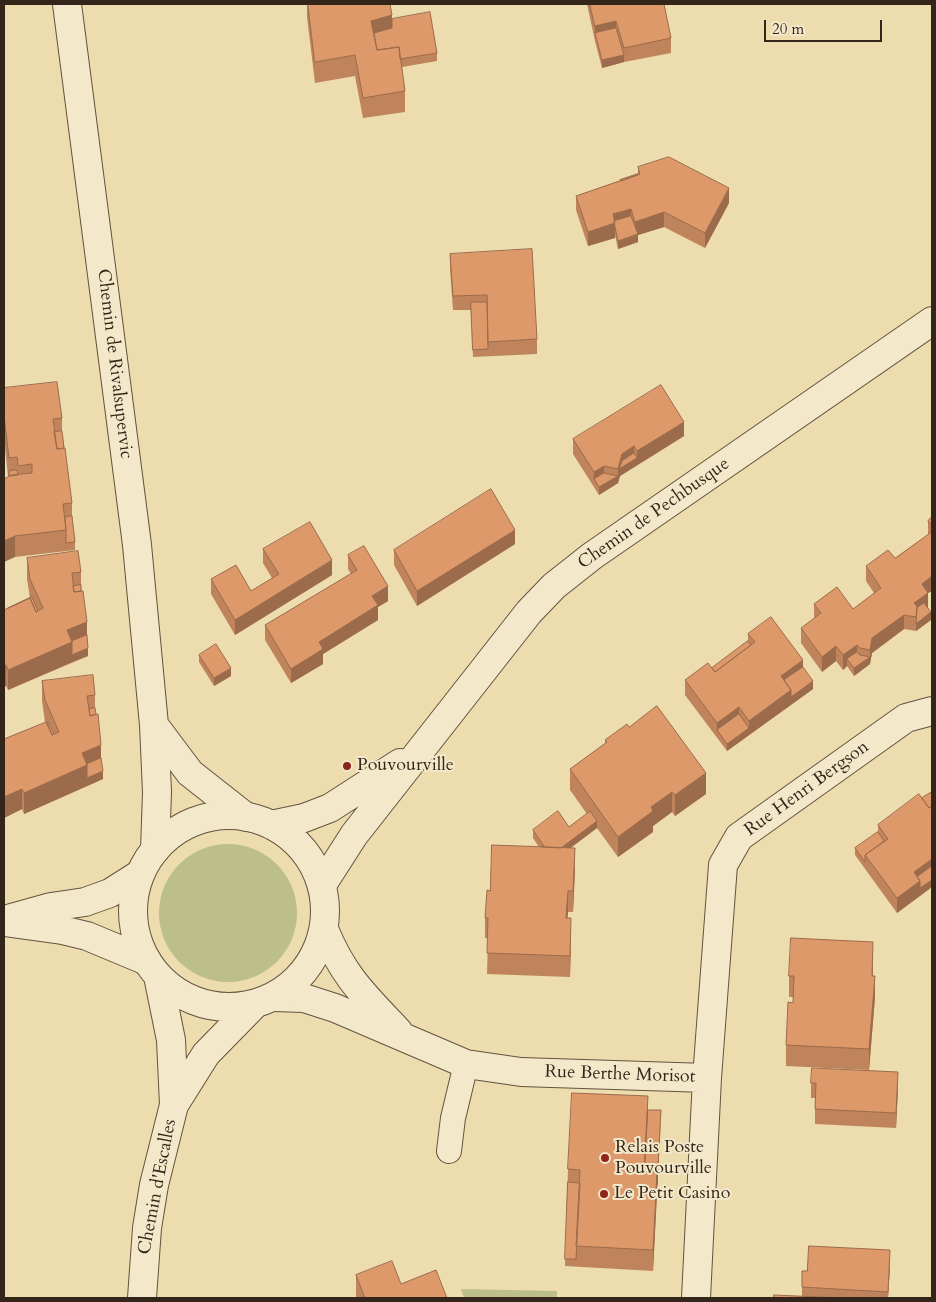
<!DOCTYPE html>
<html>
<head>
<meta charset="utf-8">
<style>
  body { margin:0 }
  #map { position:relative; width:936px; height:1302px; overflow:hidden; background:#eddcae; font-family:Cardo,serif }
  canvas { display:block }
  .frame { position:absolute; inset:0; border:5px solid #34251a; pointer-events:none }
  .scale { position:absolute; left:764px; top:20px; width:118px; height:22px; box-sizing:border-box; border:2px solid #34251a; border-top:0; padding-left:6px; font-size:15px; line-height:18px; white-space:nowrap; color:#34251a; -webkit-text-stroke:4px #f3e8ca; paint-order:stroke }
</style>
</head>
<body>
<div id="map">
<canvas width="936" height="1302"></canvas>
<div class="frame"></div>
<div class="scale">20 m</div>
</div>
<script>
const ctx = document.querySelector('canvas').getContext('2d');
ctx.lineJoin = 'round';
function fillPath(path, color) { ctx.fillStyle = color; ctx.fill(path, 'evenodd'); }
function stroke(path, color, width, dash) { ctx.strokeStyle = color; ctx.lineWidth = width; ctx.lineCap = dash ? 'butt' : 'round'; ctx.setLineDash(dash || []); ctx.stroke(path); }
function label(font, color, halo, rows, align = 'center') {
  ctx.font = font + ' Cardo,serif'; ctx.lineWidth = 4; ctx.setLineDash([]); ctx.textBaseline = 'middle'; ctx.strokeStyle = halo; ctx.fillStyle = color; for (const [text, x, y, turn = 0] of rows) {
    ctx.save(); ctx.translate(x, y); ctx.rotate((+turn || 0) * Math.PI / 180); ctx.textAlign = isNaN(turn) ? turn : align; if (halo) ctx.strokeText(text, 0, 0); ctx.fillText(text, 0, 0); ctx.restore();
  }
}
const green = new Path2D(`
  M159 913a69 69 0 1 1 138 0a69 69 0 1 1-138 0Z
  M461,1289L557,1291V1298H464Z`);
const service = new Path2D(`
  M449,1151L453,1118L466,1064`);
const minor = new Path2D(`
  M67,4L137,545L154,725L157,792L155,850
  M154,725L190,773L246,817
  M8,919L51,907L85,902L110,893L140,874
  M4,922L62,930L87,936L147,961
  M324,929C343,976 364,995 398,1031
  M274,997L304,998L335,1008L466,1064L521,1072L707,1078L696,1298
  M707,1078L723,865L739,837L906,718L932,711`);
const tertiary = new Path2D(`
  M133 911a96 96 0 1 1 192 0a96 96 0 1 1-192 0Z
  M271,825L304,818L330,808L400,763
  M322,885L354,835L529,612L554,586L592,556L932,321
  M174,1105L206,1054L254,1005
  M142,1298L147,1228L154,1185L174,1105L171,1040L158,976`);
const wall = new Path2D(`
  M307,4H390L392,19L437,53V61L402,67L405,91V112L363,118L355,76L315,83L307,17Z
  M587,4H664L671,38V53L624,62L602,68L595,41Z
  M638,167L729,203L705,248L664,227L638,235V242L618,249L615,235V238L588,246L576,210V196L638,174Z
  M450,254L537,339V354L473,357L471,310H453L450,269Z
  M4,388L62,418V431L72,503V516L75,542V550L15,557L8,477L4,437Z
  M684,436L620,476L618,483L599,495L573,454V439Z
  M932,517V591L928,593V607L927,608L931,620L916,631L904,629L872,653L870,664L854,676L847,666L843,670L836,661L822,672L801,643V628L814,619V604L853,609L867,599L874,593L866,581V566L895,558L928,535V521Z
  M515,544L417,606L394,565V550Z
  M263,549L332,575L235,635L211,594V579L251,591L272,578L263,563Z
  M348,555L388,601L378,607V620L323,654V664L291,683L265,640V625L351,574L348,569Z
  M27,558L81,572V585L88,656L8,690L6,686L4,687V610L30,598L27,579Z
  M748,634L803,667L813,689L727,751L685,695V680L712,668L748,641Z
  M199,655L231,676L214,686L199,662Z
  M42,681L95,695V708L103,779L24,814L22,809L4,818L45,722L42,701Z
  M629,727L706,794L675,816L672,812L653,826V832L618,857L597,828L570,848L575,869L573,912H568L567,918L571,939L570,977L487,974L488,938H485V918L490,891L539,847L533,838V830L569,827L587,814L570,790V769L605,744V740Z
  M932,792V887L897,913L855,855V848L878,832V825L922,798Z
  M873,962V976L875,997L869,1070L786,1066V1045L793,1003V997H789V976Z
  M811,1083L898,1087L896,1128L815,1124V1098H811Z
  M648,1110H661L653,1271L565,1266L568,1169Z
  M890,1265L888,1298H774L802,1296V1271Z
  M356,1275L401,1284L447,1298H357L356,1296Z`);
const shadedWall = new Path2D(`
  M392,15V36L373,41L371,21Z
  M616,21V36L595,33V41V26Z
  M624,55V62L602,68V60Z
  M729,188V203L705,248V233Z
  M631,209V224L615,227V238L588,246V232L613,214Z
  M664,212V227L638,235V242L618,249V241L635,236V222Z
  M684,422V436L620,476L618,483L599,495V487L618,476V469L622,454L634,446V460L637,458V451Z
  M604,466V480L594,479V472Z
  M515,530V544L417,606V591Z
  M15,536V557L4,562V541Z
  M332,560V575L235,635V620Z
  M932,576V591L928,593V607L917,616L931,612V620L916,631V617L914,603L922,584Z
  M388,586V601L378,607V620L323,654V664L291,683V669L319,642L372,596Z
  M904,615V629L872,653L870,664L854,676V668L870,657V650L872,638Z
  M87,622V643L72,649V662L8,690V670L67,630Z
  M857,645V660L847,659V666L843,670V655Z
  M836,646V661L822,672V657Z
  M88,648V656L72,662V655Z
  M803,660V675L784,688L781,676Z
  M6,665V686L4,687V666Z
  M231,668V676L214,686V678Z
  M813,681V689L727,751V744L749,728V721L791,690Z
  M739,707V721L717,730V737V723Z
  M101,745V766L103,771V779L24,814V793L82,753Z
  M706,773V794L675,816V795Z
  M22,789V809L4,818V797Z
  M672,792V812L653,826V832L618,857V837L651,807Z
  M597,821V828L544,868V860Z
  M575,848V869L573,912V891Z
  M932,859V887L897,913V898L914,872Z
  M568,891V912L566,939V918Z
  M571,918V939L570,977V956Z
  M873,942V962L872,997V976Z
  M875,976V997L869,1070V1049Z
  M898,1072V1087L896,1128V1113Z
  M661,1118L653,1271V1250Z
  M890,1250V1265L888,1298V1292Z`);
const building = new Path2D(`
  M308,4H390L392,15L371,21L377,50L399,47L405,91L363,98L355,55L315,62Z
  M590,4H664L671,38L624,48L616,21L595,26Z
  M430,12L437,53L400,59L399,47L377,50L374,33L392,28V19Z
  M616,28L624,55L602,60L595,33Z
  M669,157L729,188L705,233L664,212L635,222L631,209L613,214L615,223L588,232L576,196L640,174L638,167Z
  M638,174V175L621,181L620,180Z
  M631,216L638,234L618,241L615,227L614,221Z
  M532,249L537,339L488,342L487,295L453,296L450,254Z
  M471,302H487L488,349L473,350Z
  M57,382L62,418L53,419L57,449L65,448L72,503L63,504L66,530L15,536L4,541V479L11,475L32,473V464L18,466L17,457L9,458L4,416V388Z
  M661,385L684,422L637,451L634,446L622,454L618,469L604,466L594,472L573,439Z
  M62,431L64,448L57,449L54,432Z
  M634,453L637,458L619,469L622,461Z
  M17,470L18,475L9,476V471Z
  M604,473L618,476L599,487L594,479Z
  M491,489L515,530L417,591L394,550Z
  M72,516L75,542L66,543V530L65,517Z
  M932,517V526L928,521Z
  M310,522L332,560L235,620L211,579L236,565L251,591L279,574L263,549Z
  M932,532V576L922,584L928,593L914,603L917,606L916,617L904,615L872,638L870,650L860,648L857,645L843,655L836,646L822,657L801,628L821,613L814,604L837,587L853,609L881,588L866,566L888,550L895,558Z
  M364,546L388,586L372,596L378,605L319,642L323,649L291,669L265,625L357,570L348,555Z
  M78,551L81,572L72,573L74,592L83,591L87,622L67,630L72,642L8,670L6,665L4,666V610L30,598L36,612L43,608L30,579L27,558Z
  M81,585V591L74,592L73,586Z
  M32,597L38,611L36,612L30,598L8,608Z
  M924,603L931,612L916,624L917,608Z
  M771,617L803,660L781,676L791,690L749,721L739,707L717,723L685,680L708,663L715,672L755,642L748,634Z
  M87,635L88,648L72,655V641Z
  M748,641L751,645L715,672L712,668Z
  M216,644L231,668L214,678L199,655Z
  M857,652L860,655L870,657L854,668L847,659Z
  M803,667L813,681L791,697V690L784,680Z
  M93,675L95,695L87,696L90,716L98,714L101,745L82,753L87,765L24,793L22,789L4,797V739L46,722L52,735L59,732L45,700L42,681Z
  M657,706L706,773L675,795L672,792L651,807L653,811L618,837L570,769L607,742L605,740L627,724L629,727Z
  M95,708L96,714L90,716L89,709Z
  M739,714L749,728L727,744L717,730Z
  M48,722L54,734L52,735L47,723Z
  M101,758L103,771L87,778V764Z
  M932,792V806L929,808L922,798Z
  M919,794L929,808L932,806V859L914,872L920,881L897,898L865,855L888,839L878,825Z
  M558,811L569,827L590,811L597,821L561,848L542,847L544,846L533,830Z
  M878,832L884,841L865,855V862L855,848Z
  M492,845L575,848L573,891H568L566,918H571L570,956L487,953L488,918H485L487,890L490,891Z
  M932,866V880L920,888V881L917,877Z
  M791,938L873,942L872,976H875L869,1049L786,1045L788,1002L793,1003L794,976H789Z
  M812,1068L898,1072L896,1113L815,1109L816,1083H811Z
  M572,1093L648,1096L644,1171L657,1172L653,1250L576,1246L580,1170L568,1169Z
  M648,1110H661L657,1185V1172L645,1171Z
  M568,1182L580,1183L576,1259H565Z
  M809,1246L890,1250L888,1292L802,1287V1271H807Z
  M392,1261L401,1284L436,1270L447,1298H365L356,1275Z
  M774,1295L842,1298H774Z`);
const markers = [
  [347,766,5,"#8f2418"],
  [605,1158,5,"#8f2418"],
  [604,1194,5,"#8f2418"]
];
const streetNames = [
  ["Chemin de Rivalsupervic",114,364,83],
  ["Chemin de Pechbusque",654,514,-35],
  ["Rue Henri Bergson",807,789,-36],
  ["Rue Berthe Morisot",620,1075,2],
  ["Chemin d'Escalles",158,1187,-79]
];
const poiNames = [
  ["Pouvourville",357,766],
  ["Relais Poste",615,1148],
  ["Pouvourville",615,1169],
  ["Le Petit Casino",614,1194]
];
fillPath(green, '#bcbf88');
stroke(service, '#62533f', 26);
stroke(minor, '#62533f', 30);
stroke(tertiary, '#62533f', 30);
stroke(service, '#f3e8ca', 24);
stroke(minor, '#f3e8ca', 28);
stroke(tertiary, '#f3e8ca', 28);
fillPath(wall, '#bf845c');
fillPath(shadedWall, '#9b6b4b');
fillPath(building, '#de996b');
stroke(building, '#9b6b4b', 1);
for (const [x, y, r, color] of markers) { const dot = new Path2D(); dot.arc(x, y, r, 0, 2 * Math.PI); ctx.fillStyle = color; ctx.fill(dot); stroke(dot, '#f3e8ca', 2); }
label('18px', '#34251a', '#f3e8ca', streetNames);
label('18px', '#34251a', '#f3e8ca', poiNames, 'left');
</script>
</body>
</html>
